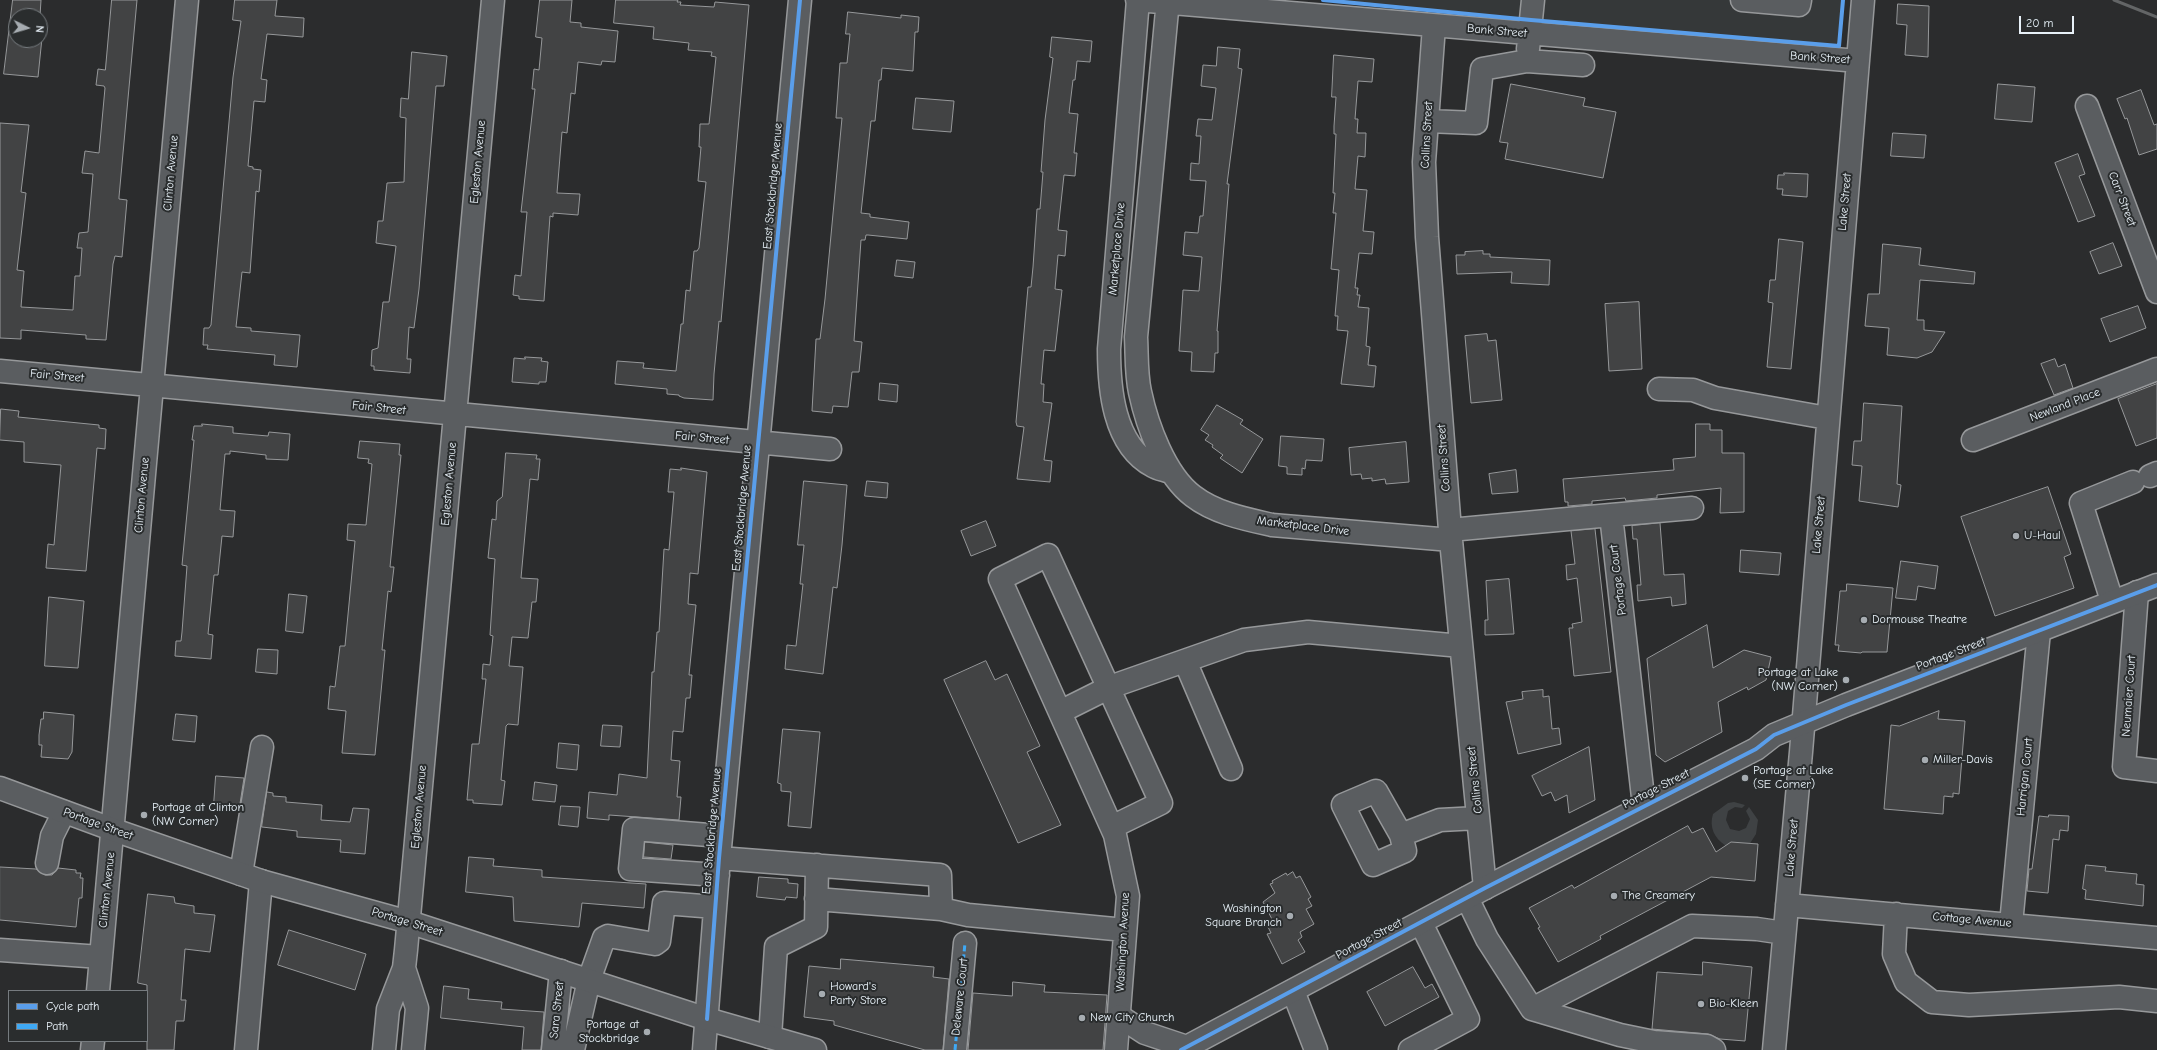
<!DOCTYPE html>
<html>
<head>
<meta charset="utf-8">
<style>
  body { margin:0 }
  #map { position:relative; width:2157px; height:1050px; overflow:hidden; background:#2b2c2d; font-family:"Comic Neue",sans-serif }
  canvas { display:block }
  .legend { position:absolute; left:8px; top:990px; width:140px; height:52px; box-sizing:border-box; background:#2a2d2e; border:1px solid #767b7f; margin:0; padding:5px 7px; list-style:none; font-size:12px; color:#e8f1f8 }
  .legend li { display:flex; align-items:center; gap:8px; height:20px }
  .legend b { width:20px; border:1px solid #767b7f }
  .north { position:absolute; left:8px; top:8px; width:40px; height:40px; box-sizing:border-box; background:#2a2d2e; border:1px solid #767b7f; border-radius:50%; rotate:95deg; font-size:11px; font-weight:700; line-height:16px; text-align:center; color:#e8f1f8 }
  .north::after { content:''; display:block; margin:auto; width:14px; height:18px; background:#a6acb1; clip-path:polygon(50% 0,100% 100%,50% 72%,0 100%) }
  .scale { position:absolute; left:2019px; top:16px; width:55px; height:18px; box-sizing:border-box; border:2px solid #e8f1f8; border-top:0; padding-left:5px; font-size:12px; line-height:14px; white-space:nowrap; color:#e8f1f8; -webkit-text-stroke:3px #2a2d2e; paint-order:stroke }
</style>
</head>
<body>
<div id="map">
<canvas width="2157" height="1050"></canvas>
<ul class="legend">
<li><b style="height:5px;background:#5a9eea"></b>Cycle path</li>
<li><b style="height:5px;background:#3fa9f5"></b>Path</li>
</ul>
<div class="north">N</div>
<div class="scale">20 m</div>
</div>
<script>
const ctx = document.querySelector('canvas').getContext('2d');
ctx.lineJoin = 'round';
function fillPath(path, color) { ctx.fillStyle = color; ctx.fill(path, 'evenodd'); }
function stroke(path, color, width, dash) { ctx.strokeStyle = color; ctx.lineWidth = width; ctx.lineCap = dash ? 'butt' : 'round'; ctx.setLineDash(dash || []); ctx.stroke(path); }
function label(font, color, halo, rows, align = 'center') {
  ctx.font = font + ' "Comic Neue",sans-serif'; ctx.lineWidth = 4; ctx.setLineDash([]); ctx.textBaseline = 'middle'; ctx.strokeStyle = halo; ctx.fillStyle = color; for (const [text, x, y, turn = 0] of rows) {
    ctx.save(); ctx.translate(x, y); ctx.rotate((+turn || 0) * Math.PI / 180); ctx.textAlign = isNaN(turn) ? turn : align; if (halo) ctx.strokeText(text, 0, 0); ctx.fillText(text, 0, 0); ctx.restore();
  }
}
const built = new Path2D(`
  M1323,0H1843L1839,46Z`);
const green = new Path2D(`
  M1734,802L1745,805L1742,808L1735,807L1728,811L1726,820L1730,829L1739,831L1746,828L1750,819L1746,811L1749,807L1758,820L1756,834L1749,845L1726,846C1714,838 1709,827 1713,814L1728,803Z`);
const building = new Path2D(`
  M13,0H41L40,16H16V40H40V18H44L38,77L4,74Z
  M112,0H137L119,197V199L127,200L122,257L115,256L113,264L106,340L86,339V335L21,330V339L0,338V123L29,125L21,192L26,193L17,270L24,271L21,307L73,310L75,276H80L82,248H77L79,233L88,232L93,174L82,173L85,151L99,153L105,88L104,86L96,85L98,69L105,70Z
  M235,0H277L275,16L304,18L303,37L267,34L261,79L267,80L265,102L254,101L248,166L253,167V169L261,170L259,192L256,191L250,273L242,272L236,327L251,328V331L300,335L297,367L274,365L275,355L207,349L208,345H203L204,328H209L211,325L233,77L241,21L233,20Z
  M540,0H572L570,22L581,23V27L618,31L615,62L602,61L601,65L578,62L575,94L571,93L567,133L562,132L557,193L580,194L578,215L553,213V217L550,216L544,301L519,299V296L513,295L515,275L521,276L527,212H521L535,89H532L534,69L539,70L542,38L536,37Z
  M616,0H678L677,2H681L680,5L714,7L715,2L749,5L721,322L719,321L714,374L713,400L684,398L679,396V395L667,394V389L615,384L617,361L644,363L643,368L676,371L681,324H683L686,290L690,291L694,251H697L699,248L706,182L698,181L701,147H699L700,124H709L716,57L711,56L712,52L688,50L689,43L653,39L654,27L614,23Z
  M1898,4L1929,6L1928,57L1905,55L1907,25L1897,24Z
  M848,12L901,18V15L919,17L918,32H915L913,71L882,68L881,80H879L875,121H871L861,213L870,214V217L909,222L907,239L868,235H866L865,240H861L854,341L862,342L859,372H852L848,407L833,406L832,413L812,411L816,339H820L825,299L842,118H836L840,63H847L850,34H846Z
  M1052,37L1092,41L1090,62L1077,61L1075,80H1073L1069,113L1078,114L1074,153H1077L1075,176L1064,175L1058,230L1067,231L1065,256L1058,255L1055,289L1062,290L1055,351L1044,350L1041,384H1044L1043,402L1052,403L1044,460L1052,461L1050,482L1017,479L1024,427L1017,426L1016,422L1028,287H1031L1033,267L1037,209H1040L1043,172H1041L1045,120L1053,58L1050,57Z
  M1218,47L1240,49L1238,68L1242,69L1227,184H1229L1217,331H1218V353H1215L1214,372L1191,371L1192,352L1179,351L1183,290L1199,291L1202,257L1183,255L1185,232L1198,233L1200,216H1203L1206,181L1190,180L1191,163L1199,164L1201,136H1196L1198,119L1212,120L1216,88L1201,86L1203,65L1216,66Z
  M412,52L447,56L444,86H436L419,289L414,328L409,327L407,359H411L410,373L374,370V366H371L372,350L378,348L383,302H389L396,246L376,243L378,221H383L387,183L404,182L406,118L400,117L401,98L408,99Z
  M1334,55L1374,59L1372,82L1358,81L1355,119H1358L1357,133H1366L1365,157L1358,156L1355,189L1367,190L1363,231L1374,232L1372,254L1359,253L1355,288H1358L1357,295H1360L1358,307L1369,308L1366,346L1370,347L1368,365L1376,366L1374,387L1341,384L1348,331L1337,330L1338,316H1335L1339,270L1331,269L1336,213H1333L1335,193H1333L1336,134H1334V126L1336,97H1332Z
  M1511,84L1585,98L1583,106L1616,112L1603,178L1505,159L1508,143L1500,142Z
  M1998,84L2035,87L2032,122L1995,119Z
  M2141,90L2154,125L2157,124V149L2139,155L2127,118L2125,119L2117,99Z
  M916,98L954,101L951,132L913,129Z
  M1893,133L1926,135L1924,158L1891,156Z
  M2078,154L2085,174L2079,176L2095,216L2078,222L2055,163Z
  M1784,173L1808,174L1807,197L1782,195L1783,189H1777L1778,175H1784Z
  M1779,239L1803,242L1791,369L1767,367L1773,303L1768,302L1770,280H1775Z
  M2113,243L2122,266L2099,274L2090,252Z
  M1883,244L1921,248L1919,265L1975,272L1974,284L1920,280L1917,320H1924V330L1945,332L1932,352L1917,358L1887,355L1889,328L1865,326L1868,294H1879Z
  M1483,251V254H1490V257L1550,260L1549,285L1511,283L1512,272L1457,274L1456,255H1465V252Z
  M897,260L915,262L913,278L895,276Z
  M1639,302L1642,369L1609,371L1605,304Z
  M2138,306L2146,328L2110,342L2101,319Z
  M1487,334L1488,341L1496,340L1502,400L1471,403L1465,336Z
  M525,357L542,358L541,361L548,362L546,382H539V384L512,382L514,358L525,359Z
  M2055,359L2058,367L2065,364L2073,388L2054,395L2041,364Z
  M880,383L898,385L897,402L879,400Z
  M2157,384V438L2136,446L2118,399Z
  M1864,403L1902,406L1897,484L1901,485L1898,507L1859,501L1862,466L1852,465L1854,441H1861Z
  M1217,405L1243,420L1240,424L1263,439L1242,473L1220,458L1223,455L1212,447L1213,445L1205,440L1209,435L1201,430Z
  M1,409L19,411L18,417L99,425V428L106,429L105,449L97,448L86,571L46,568L48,544L54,545L61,465L24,462V442L0,440Z
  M202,424L233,427V433L268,436L269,432L290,434L288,460L266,459V455L230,451V454H225L220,510L235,511L233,537L222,536L218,575H214L208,634L213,635L211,659L175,656L176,641H181L182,632L187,566L182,565L194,440H192L194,426H202Z
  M1696,424H1710V430H1722V453H1744V512L1720,513L1721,488L1657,495V498L1626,501L1625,498L1592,501V504L1568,506V502H1565L1563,479L1674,470L1673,459L1695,457Z
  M1281,436L1324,439L1322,461L1306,460L1305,469L1302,468V475L1287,474V467L1279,466Z
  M360,441L400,444L399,455H401L390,567H394L391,592L388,591L382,650H385L375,755L342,753L346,711L328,709L330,686L335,687L340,646H345L355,541L347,540L348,524L366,525L372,464L368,463L369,459L358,458Z
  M1406,442L1409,482L1386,484L1385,479L1372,481V478L1362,479L1361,474L1351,475L1349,448Z
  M506,453L537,455L536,459H540L538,480L530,479L521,578L538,579L536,602H532L528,638L512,637L509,666L523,667L518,725L508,724L506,726L501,780L505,781L502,805L473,803V800H467L472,744H479L486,679H482L483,664L490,665L493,636L490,635L495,559L488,558L492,519L496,520L497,501L502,497Z
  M681,468L707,472L698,574L690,573L688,604L696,605L689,675H692L690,698H686L683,732L673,731L671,760L680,761L677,797H681L679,820L609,815V820L587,818L589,792L617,795L619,774L647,778L652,672H654L657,632H659L664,549L669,550L674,492H668L670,469L681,470Z
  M1516,470L1518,492L1492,494L1489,474Z
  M804,481L847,485L842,545L837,588L833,587L823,674L785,669L787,645L796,646L803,584H800L804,545H798Z
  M867,481L888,483L887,498L865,496Z
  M2048,487L2071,554L2064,557L2074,588L1995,616L1961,517Z
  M986,521L996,546L971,556L961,531Z
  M1660,523L1664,575L1684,574L1686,604L1672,606L1671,597L1638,601L1637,585H1641L1637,539H1633L1632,526Z
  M1595,529L1611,672L1574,676L1569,628H1573L1572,624L1582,622L1577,578L1567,580L1566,565L1575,564L1571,531Z
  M1741,550L1781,553L1779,575L1740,572Z
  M1901,561L1938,566L1935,589L1918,586L1916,600L1896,598Z
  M1509,579L1514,634L1485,635V620H1488L1486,581Z
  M1847,584L1893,588L1887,652H1862L1861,653L1838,651L1839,645H1835L1840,591H1846Z
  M289,594L307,596L303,633L286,631Z
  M49,597L84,601L78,668L45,666Z
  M1707,625L1713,668L1744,650L1771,657L1766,680L1748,690L1747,687L1718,702L1722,732L1665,762L1656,755L1647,659Z
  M258,649L278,650L277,674L256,672Z
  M986,661L995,680L1007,674L1023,709L1040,746L1027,752L1061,825L1018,843L944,680Z
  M1543,690V697L1549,696L1552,729L1559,728L1561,744L1518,754L1506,702L1523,699L1522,692Z
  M1939,711L1938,719L1965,721L1959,794L1953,793V797L1944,796L1943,814L1884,809L1891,725L1899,726Z
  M44,712L74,715L72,752L68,759L41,757L42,745H39V735L41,719H43Z
  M176,714L197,716L195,742L173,740Z
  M603,725L622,726L620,747L601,746Z
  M783,729L820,732L811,828L788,826L791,792L781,791V784L778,783Z
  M559,743L579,745L577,770L557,768Z
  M1589,747L1595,800L1569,813L1567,795L1555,801L1551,792L1542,796L1532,776Z
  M216,776L244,778L239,810L217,809V805H214Z
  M535,782L557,785L555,802L533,800Z
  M267,792L273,793V796L286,797V802L322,805L321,820L350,822L353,808L369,809L365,854L340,852L341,840L297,837V831L262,827Z
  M561,806L580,807L578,827L559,825Z
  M2049,815L2069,816L2068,831L2060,830L2059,840L2053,839L2048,893L2027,891L2029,869H2032L2039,816L2048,817Z
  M1688,826L1692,833L1703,828L1716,852L1731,842L1758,844L1755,881L1711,877L1600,936L1601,939L1558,962L1538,928L1540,927L1529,908L1572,885L1574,888Z
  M645,842L673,845L671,859L644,857Z
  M469,857L494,859L493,866L542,870V877L646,884L644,908L582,903L579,927L514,921L513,897L466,892Z
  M2086,865L2106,867L2105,871L2137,874L2136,884L2144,885L2143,906L2085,899L2086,890L2083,889Z
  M0,867L36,869L45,875H52L58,868L76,870V873H81L80,878H83L82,898H79L76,927L0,920Z
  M1293,872L1296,878L1300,876L1311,897L1308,899L1312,906L1306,909L1314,924L1300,932L1302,937L1298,940L1305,952L1282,964L1267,934L1271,933L1268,927L1274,923L1263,902L1275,893L1270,884L1273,883L1272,881L1286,873L1287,875Z
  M759,877L788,879V883L798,884L797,898L786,897L785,900L757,897Z
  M148,894L174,897L175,903L194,906V913L215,915L210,952L185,949L181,1000H186L184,1021H176L174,1050H147V985L138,983Z
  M289,930L366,954L355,990L278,965Z
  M841,959L934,967L933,977L949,979L943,1050H925L834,1025V1021L804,1017L809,966L840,969Z
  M1703,962L1752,967L1745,1041L1720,1039L1708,1034L1652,1029L1657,972L1702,975Z
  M1413,967L1425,988L1432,984L1439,997L1385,1026L1367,992Z
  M1013,982L1045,985L1044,992L1107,995L1103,1050H968L973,993L1012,996Z
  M444,986L469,989L468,999L502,1002L501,1009L544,1012L541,1050H522L524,1027L441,1018Z`);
const minor = new Path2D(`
  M1137,0L1858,61
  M1138,0L1109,349C1109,387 1113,445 1153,466C1158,469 1165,470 1170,472
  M1168,0L1136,337C1137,355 1136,374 1140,392C1147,425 1165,475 1193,496C1215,513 1245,519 1272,525L1451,540
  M1742,0L1799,5L1800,0
  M1434,26L1424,162L1427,237L1450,530L1485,888
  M1528,49L1533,0
  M2087,106L2157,292
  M1427,121L1476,123L1482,69L1527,61L1583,65
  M0,371L830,449
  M1659,389L1693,390L1715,398L1827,418
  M1973,440L2157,369
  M2150,476L2157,473
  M1611,515L1692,508
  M1450,530L1611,515L1644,806
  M2137,592L2124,767L2157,771
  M2112,601L2081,503L2133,482
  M1185,661L1231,769
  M1060,712L1110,687L1244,640L1308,632L1461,646
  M1112,827L1161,803L1048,555L1000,579L1115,835L1128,896L1116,1050
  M1401,835L1405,851L1373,865L1343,805L1376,791L1401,835L1440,820L1478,818
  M719,858L940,875L941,909L968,915L1125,930
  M47,863L52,836L64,812
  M241,874L262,747
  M718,875L630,869L634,829L721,836
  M1467,898L1487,939L1532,1009L1620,1035L1654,1042L1707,1046L1714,1050
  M816,899L941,909
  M1787,905L2157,938
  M1896,914L1894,954L1906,982L1932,1002L1969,1005L2119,997L2157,1001
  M2011,924L2039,631
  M0,950L101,957
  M404,968L417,1008L413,1050
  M98,991C128,661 156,330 187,0
  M1293,991L1316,1050
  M1532,1009L1692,926L1757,929L1784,933
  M770,1037L776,947L816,927L817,865
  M92,1050L93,1041
  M246,1050L261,881
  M384,1050L388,1009L404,968L406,950L493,0
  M553,1050L561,971
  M573,1050L589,980L604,938L608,936L655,944L659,941L664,903L715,907
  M704,1050L719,858L800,0
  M955,1050L965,943
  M1410,1050L1468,1019L1421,923
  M1774,1050L1801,752L1863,0`);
const major = new Path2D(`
  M0,788L114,830L261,881L409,922L707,1019L815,1050
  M1119,1016L1145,1033L1187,1047
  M1181,1050L1485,888L1756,749L1774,735L1846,705L2157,585`);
const rail = new Path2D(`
  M2114,0L2157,17`);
const quiet = new Path2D(`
  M955,1050L965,943`);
const cycleway = new Path2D(`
  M1323,0L1531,20L1839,46L1843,0
  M707,1019L719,858L800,0
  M1181,1050L1485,888L1756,749L1774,735L1846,705L2157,585`);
const markers = [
  [2016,536,4,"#a6acb1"],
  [1864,620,4,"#a6acb1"],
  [1846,680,4,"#a6acb1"],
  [1925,760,4,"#a6acb1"],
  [1745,778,4,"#a6acb1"],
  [144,815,4,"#a6acb1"],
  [1614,896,4,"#a6acb1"],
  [1290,916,4,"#a6acb1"],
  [822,994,4,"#a6acb1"],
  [1701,1004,4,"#a6acb1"],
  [1082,1018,4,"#a6acb1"],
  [647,1032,4,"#a6acb1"]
];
const streetNames = [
  ["Bank Street",1497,31,5],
  ["Bank Street",1820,58,4],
  ["Collins Street",1427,135,-87],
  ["Egleston Avenue",478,162,-85],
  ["Clinton Avenue",171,173,-85],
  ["East Stockbridge Avenue",773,186,-85],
  ["Carr Street",2122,199,69],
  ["Lake Street",1845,202,-85],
  ["Marketplace Drive",1117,249,-85],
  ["Fair Street",57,376,5],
  ["Newland Place",2065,405,-21],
  ["Fair Street",379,408,6],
  ["Fair Street",702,438,5],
  ["Collins Street",1444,458,-94],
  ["Egleston Avenue",449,484,-85],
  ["Clinton Avenue",142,495,-85],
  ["East Stockbridge Avenue",742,508,-85],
  ["Lake Street",1819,525,-85],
  ["Marketplace Drive",1303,526,7],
  ["Portage Court",1618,580,-97],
  ["Portage Street",1951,654,-21],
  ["Neumaier Court",2129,696,-86],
  ["Harrigan Court",2025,777,-84],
  ["Collins Street",1475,780,-96],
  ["Portage Street",1656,789,-27],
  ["Egleston Avenue",419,807,-85],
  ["Portage Street",98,824,20],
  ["East Stockbridge Avenue",712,831,-85],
  ["Lake Street",1792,848,-85],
  ["Clinton Avenue",107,890,-84],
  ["Cottage Avenue",1972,920,5],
  ["Portage Street",407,922,17],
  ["Portage Street",1369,939,-28],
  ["Washington Avenue",1123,942,-87],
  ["Deleware Court",960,997,-84],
  ["Sara Street",557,1010,-84]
];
const poiNames = [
  ["U-Haul",2024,536],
  ["Dormouse Theatre",1872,620],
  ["Portage at Lake",1838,673,"right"],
  ["(NW Corner)",1838,687,"right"],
  ["Miller-Davis",1933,760],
  ["Portage at Lake",1753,771],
  ["(SE Corner)",1753,785],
  ["Portage at Clinton",152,808],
  ["(NW Corner)",152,822],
  ["The Creamery",1622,896],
  ["Washington",1282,909,"right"],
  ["Square Branch",1282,923,"right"],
  ["Howard's",830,987],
  ["Party Store",830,1001],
  ["Bio-Kleen",1709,1004],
  ["New City Church",1090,1018],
  ["Portage at",639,1025,"right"],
  ["Stockbridge",639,1039,"right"]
];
fillPath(built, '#353839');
fillPath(green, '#3f4244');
fillPath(building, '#424344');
stroke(building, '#96989a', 1);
stroke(minor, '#96989a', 25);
stroke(major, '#96989a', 25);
stroke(minor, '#5a5d60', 22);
stroke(major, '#5a5d60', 22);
stroke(rail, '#636566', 3);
stroke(quiet, '#3fa9f5', 3, [6, 3]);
stroke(cycleway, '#5a9eea', 4);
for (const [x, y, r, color] of markers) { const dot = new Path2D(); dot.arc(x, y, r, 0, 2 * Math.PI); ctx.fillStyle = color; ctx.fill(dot); stroke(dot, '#2a2d2e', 1.5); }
label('12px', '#e8f1f8', '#2a2d2e', streetNames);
label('12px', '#e8f1f8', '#2a2d2e', poiNames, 'left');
</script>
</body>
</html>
